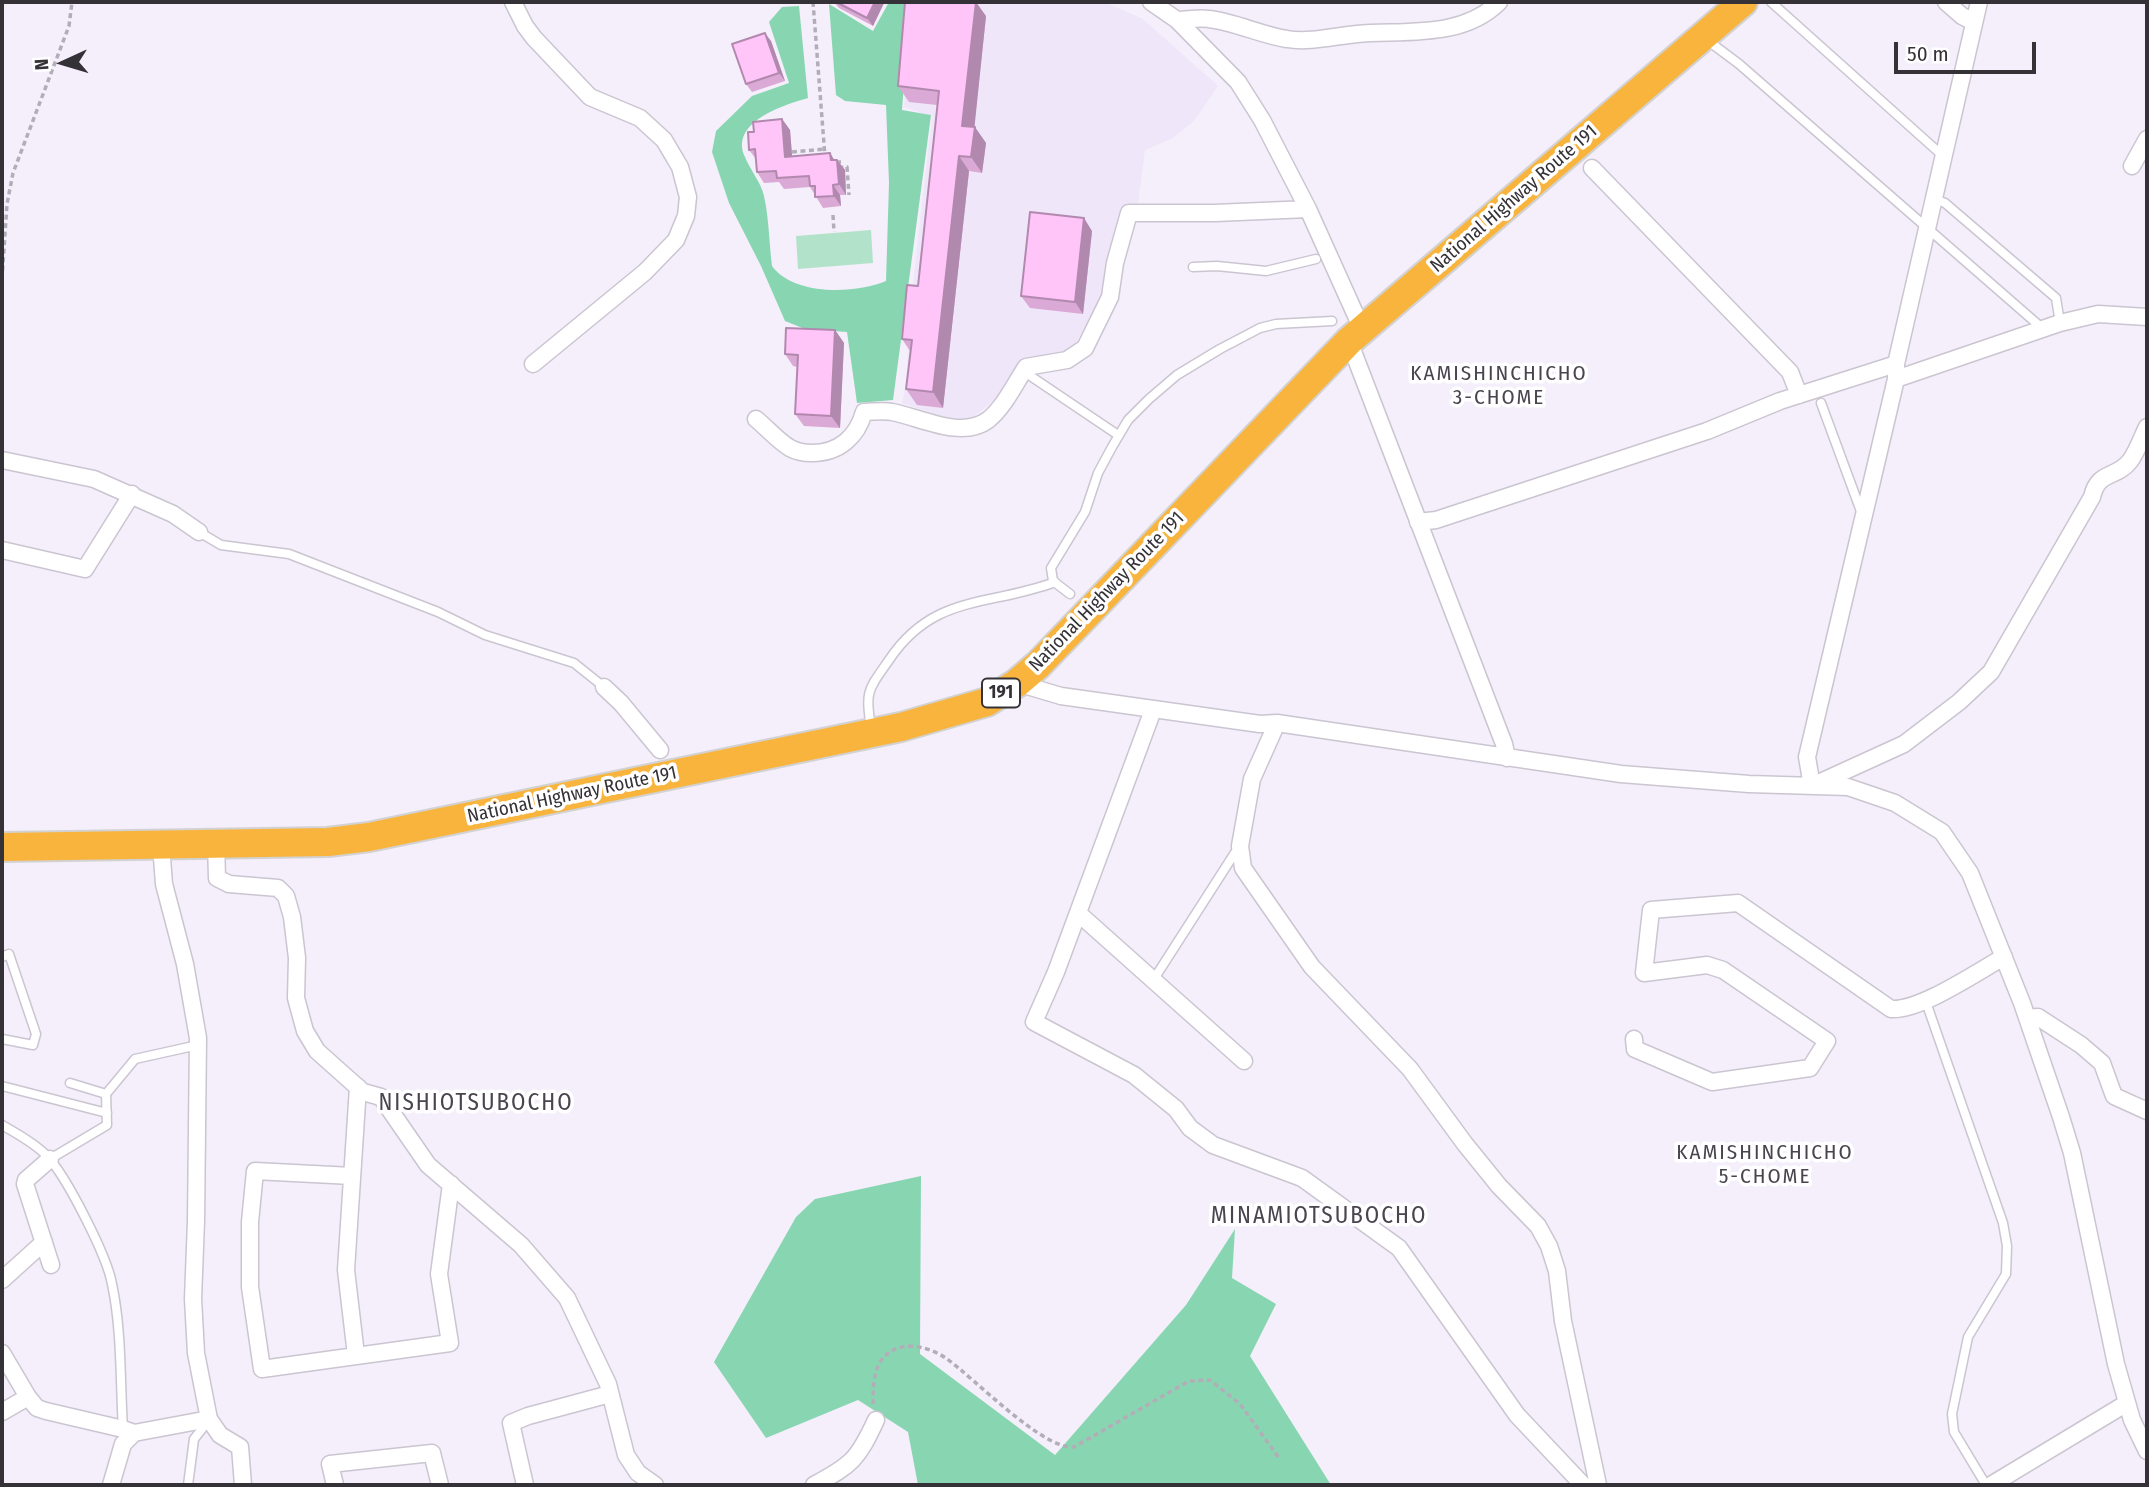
<!DOCTYPE html>
<html>
<head>
<meta charset="utf-8">
<style>
  body { margin:0 }
  #map { position:relative; width:2149px; height:1487px; overflow:hidden; background:#f4effb; font-family:"Fira Sans Condensed",sans-serif }
  canvas { display:block }
  .frame { position:absolute; inset:0; border:4px solid #353237; pointer-events:none }
  .north { position:absolute; left:28px; top:28px; width:70px; height:70px; -webkit-text-stroke:5px #fff; paint-order:stroke; rotate:266deg; font-size:19px; font-weight:700; line-height:28px; text-align:center; color:#353237 }
  .north::after { content:''; display:block; margin:auto; width:24px; height:32px; background:#353237; clip-path:polygon(50% 0,100% 100%,50% 72%,0 100%) }
  .scale { position:absolute; left:1894px; top:42px; width:142px; height:32px; box-sizing:border-box; border:4px solid #353237; border-top:0; padding-left:9px; font-size:21px; line-height:24px; white-space:nowrap; color:#353237; -webkit-text-stroke:5px #fff; paint-order:stroke }
</style>
</head>
<body>
<div id="map">
<canvas width="2149" height="1487"></canvas>
<div class="frame"></div>
<div class="north">N</div>
<div class="scale">50 m</div>
</div>
<script>
const ctx = document.querySelector('canvas').getContext('2d');
ctx.lineJoin = 'round';
function fillPath(path, color) { ctx.fillStyle = color; ctx.fill(path, 'evenodd'); }
function stroke(path, color, width, dash) { ctx.strokeStyle = color; ctx.lineWidth = width; ctx.lineCap = dash ? 'butt' : 'round'; ctx.setLineDash(dash || []); ctx.stroke(path); }
function label(font, color, halo, rows, align = 'center') {
  ctx.font = font + ' "Fira Sans Condensed",sans-serif'; ctx.lineWidth = 7; ctx.setLineDash([]); ctx.textBaseline = 'middle'; ctx.strokeStyle = halo; ctx.fillStyle = color; for (const [text, x, y, turn = 0] of rows) {
    ctx.save(); ctx.translate(x, y); ctx.rotate((+turn || 0) * Math.PI / 180); ctx.textAlign = isNaN(turn) ? turn : align; if (halo) ctx.strokeText(text, 0, 0); ctx.fillText(text, 0, 0); ctx.restore();
  }
}
const built = new Path2D(`
  M913,2H1104L1143,19L1218,86L1194,121L1173,138L1145,150L1138,204L1121,207L1119,223L1108,257L1105,292L1072,349L1026,360L1005,391L971,419L943,417L902,403L906,384L911,300L932,116L904,107Z`);
const green = new Path2D(`
  M871,230L873,263L798,269L796,236Z`);
const forest = new Path2D(`
  M889,2H910L902,110L931,115L893,400L857,403L847,332L805,329L785,321L761,266L729,203L712,152L716,131L752,96L789,83L769,22L782,7L799,6L808,98C784,105 729,122 745,157C750,170 761,182 764,196C769,218 769,243 772,266C794,296 855,294 886,281L889,183L886,105L845,101L836,95L829,4L873,31Z
  M921,1176L920,1354L1055,1455L1186,1305L1235,1229L1232,1278L1276,1304L1250,1356L1331,1485H918L908,1432L858,1400L766,1438L714,1362L796,1217L815,1199Z`);
const path = new Path2D(`
  M813,2L825,157
  M792,152L825,149
  M836,162H841V168L847,167L849,195
  M833,215L834,232
  M2,279L7,204L13,173L69,26L72,2
  M873,1404C873,1390 873,1375 880,1362C895,1338 928,1345 947,1359C974,1378 1043,1450 1074,1447L1189,1381L1210,1380L1240,1404L1279,1458`);
const lane = new Path2D(`
  M1771,2L1943,156
  M1707,40L1739,64L2042,328
  M1934,199L1945,203L2056,298L2060,323
  M1193,267L1217,266L1266,271L1316,259
  M1023,371L1118,435
  M1821,403L1862,514
  M199,532L221,545L289,554L438,612L485,635L574,663L604,687
  M1070,594L1053,581L1051,568L1085,512L1098,473L1112,447L1128,420L1149,399L1177,375L1220,349L1260,328L1276,324L1332,321
  M871,730C866,690 866,693 889,660C934,593 989,607 1055,582
  M2,957L9,954L36,1034L33,1045L2,1039
  M1154,979L1238,848
  M1926,1002L2003,1223L2007,1246L2006,1274L1968,1337L1952,1414L1954,1432L1986,1485
  M70,1083L106,1094
  M2,1086L107,1113
  M2,1125C17,1134 33,1142 46,1155C66,1175 107,1256 112,1284C122,1331 120,1381 123,1429
  M50,1159L107,1125L106,1094L135,1059L198,1045
  M188,1485L194,1439L209,1420`);
const street = new Path2D(`
  M513,2L525,26L534,38L590,97L640,118L664,140L680,167L688,197L686,216L676,240L645,272L533,364
  M1151,2L1177,20L1238,82L1262,120L1308,209L1362,329
  M1946,2L1962,16L1974,22
  M1979,2L1896,364V379L1807,757L1812,786L1904,744L1959,702L1991,672L2092,497C2098,470 2116,479 2130,461C2137,452 2142,437 2147,427
  M1177,20C1187,20 1199,17 1209,19C1235,22 1261,35 1287,39C1309,43 1335,36 1357,34C1404,30 1462,39 1499,2
  M2132,166L2147,139
  M1592,168L1790,372L1799,395
  M1349,341L1504,744L1507,758
  M1896,379L2060,323L2098,314L2147,317
  M756,419C767,428 778,441 790,448C797,452 805,453 812,453C839,453 857,437 864,412C873,412 883,410 892,412C920,417 961,440 988,420C1004,407 1015,384 1026,367L1067,360L1085,348L1110,297L1115,263L1129,213H1215L1308,209
  M2,460L94,479L173,514L199,532
  M1418,522L1436,520L1707,431L1780,401L1896,364
  M2,550L85,569L132,494
  M1017,683L1061,696L1260,724L1277,723L1621,774L1749,784L1848,787L1895,803L1942,832L1970,873L2022,1003L2061,1117L2072,1153L2116,1364L2132,1420L2147,1451
  M604,687L621,703L660,750
  M1153,710L1056,972L1034,1022L1134,1075L1176,1109L1190,1128L1213,1145L1302,1178L1399,1248L1517,1415L1583,1485
  M1277,723L1252,779L1240,846L1243,868L1312,967L1410,1069L1465,1144L1499,1186L1538,1226L1549,1246L1557,1271L1563,1321L1598,1485
  M216,843L217,878L229,884L278,888L286,896L292,917L297,958L296,998L305,1031L317,1051L363,1092L381,1097L428,1165L521,1245L567,1298L608,1384L626,1455L638,1473L655,1485
  M1078,913L1244,1061
  M2027,1018L2038,1017L2081,1045L2102,1063L2114,1096L2147,1111
  M1634,1039L1635,1049L1712,1082L1810,1068L1827,1041L1723,970L1707,965L1644,973L1651,910L1738,903L1891,1009C1920,1011 1975,973 2004,957
  M50,1159L26,1180L25,1184L51,1265
  M352,1176L255,1171L250,1222V1287L262,1369L450,1343L439,1274L451,1184
  M2,1280L44,1242
  M2,1353L28,1397L2,1412
  M356,1355L346,1270L358,1087
  M28,1397L37,1408L46,1411L123,1429L134,1433L209,1419L196,1353L193,1299L196,1221L198,1038L185,964L164,884L161,845
  M209,1419L220,1435L240,1447L243,1485
  M111,1485L123,1444L134,1433
  M335,1485L330,1464L432,1453L440,1485
  M525,1485L511,1423L528,1416L610,1394
  M814,1485C852,1465 858,1459 876,1420
  M1991,1485L2127,1403`);
const highway = new Path2D(`
  M2,847L328,842L369,837L901,727L987,702L1017,683L1038,665L1349,341L1743,2`);
const wall = new Path2D(`
  M834,2H883L884,3L873,26L839,8Z
  M986,16L974,127L986,143L982,173L969,171L943,408L917,405L906,389L910,351L902,339L918,286L937,105L909,102L898,86Z
  M771,41L785,81L752,92L746,84Z
  M782,119L790,130L792,156L837,160L845,170L846,195H840L841,206L823,208L810,187L784,189L779,182L764,183L757,172L756,159L749,150L754,132Z
  M1092,231L1083,314L1030,308L1021,296Z
  M835,330L844,343L840,428L804,426L795,414L797,367L793,366L785,354Z`);
const shadedWall = new Path2D(`
  M875,2H883L884,3L873,26L867,18Z
  M976,2L986,16L973,141L962,126Z
  M765,33L771,41L785,81L779,73Z
  M782,119L790,130L793,167L785,157Z
  M975,127L986,143L982,173L971,157Z
  M830,153L837,164V160L845,170L846,195L839,184L831,160Z
  M959,156L969,171L943,408L933,392Z
  M833,185L840,195L841,206L834,196Z
  M1084,218L1092,231L1083,314L1075,302Z
  M835,330L844,343L840,428L831,416Z`);
const building = new Path2D(`
  M836,2H875L867,18Z
  M905,2H976L962,126L975,127L971,157L959,156L933,392L906,389L912,340L902,339L907,285L918,286L939,91L898,86Z
  M765,33L779,73L746,84L732,44Z
  M782,119L785,157L830,153L831,160H837L839,184L833,185L834,196L815,197V186H810L809,176L777,178L776,171L757,172L755,149L749,150L748,132H754L753,122Z
  M1030,212L1084,218L1075,302L1021,296Z
  M786,328L835,330L831,416L795,414L798,355L785,354Z`);
const shields = [
  [1001,693,38]
];
const shieldNames = [
  ["191",1001,693]
];
const streetNames = [
  ["National Highway Route 191",1514,199,-41],
  ["National Highway Route 191",1107,592,-46],
  ["National Highway Route 191",572,795,-12]
];
const neighbourhoodNames = [
  ["KAMISHINCHICHO",1499,374],
  ["3-CHOME",1499,398],
  ["KAMISHINCHICHO",1765,1153],
  ["5-CHOME",1765,1177]
];
const quarterNames = [
  ["NISHIOTSUBOCHO",476,1104],
  ["MINAMIOTSUBOCHO",1319,1217]
];
fillPath(built, '#efe6fa');
fillPath(green, '#b2e3ca');
fillPath(forest, '#88d6b1');
stroke(lane, '#cbc5d1', 11);
stroke(street, '#cbc5d1', 19);
stroke(highway, '#d3d2d3', 32);
stroke(path, '#b2aeb7', 3.5, [5, 3.5]);
stroke(lane, '#fff', 8);
stroke(street, '#fff', 16);
stroke(highway, '#f9b43d', 28);
fillPath(wall, '#dba9d5');
fillPath(shadedWall, '#b289ae');
fillPath(building, '#ffc4f8');
stroke(building, '#b289ae', 2);
for (const [x, y, w] of shields) { const box = new Path2D(); box.roundRect(x - w / 2, y - 14.5, w, 29, 5); ctx.fillStyle = '#fff'; ctx.fill(box); stroke(box, '#353237', 2); }
label('bold 18px', '#353237', null, shieldNames);
label('19px', '#353237', '#fff', streetNames);
ctx.letterSpacing = '2px';
label('21px', '#49444e', '#fff', neighbourhoodNames);
ctx.letterSpacing = '0px';
ctx.letterSpacing = '2px';
label('23px', '#49444e', '#fff', quarterNames);
ctx.letterSpacing = '0px';
</script>
</body>
</html>
